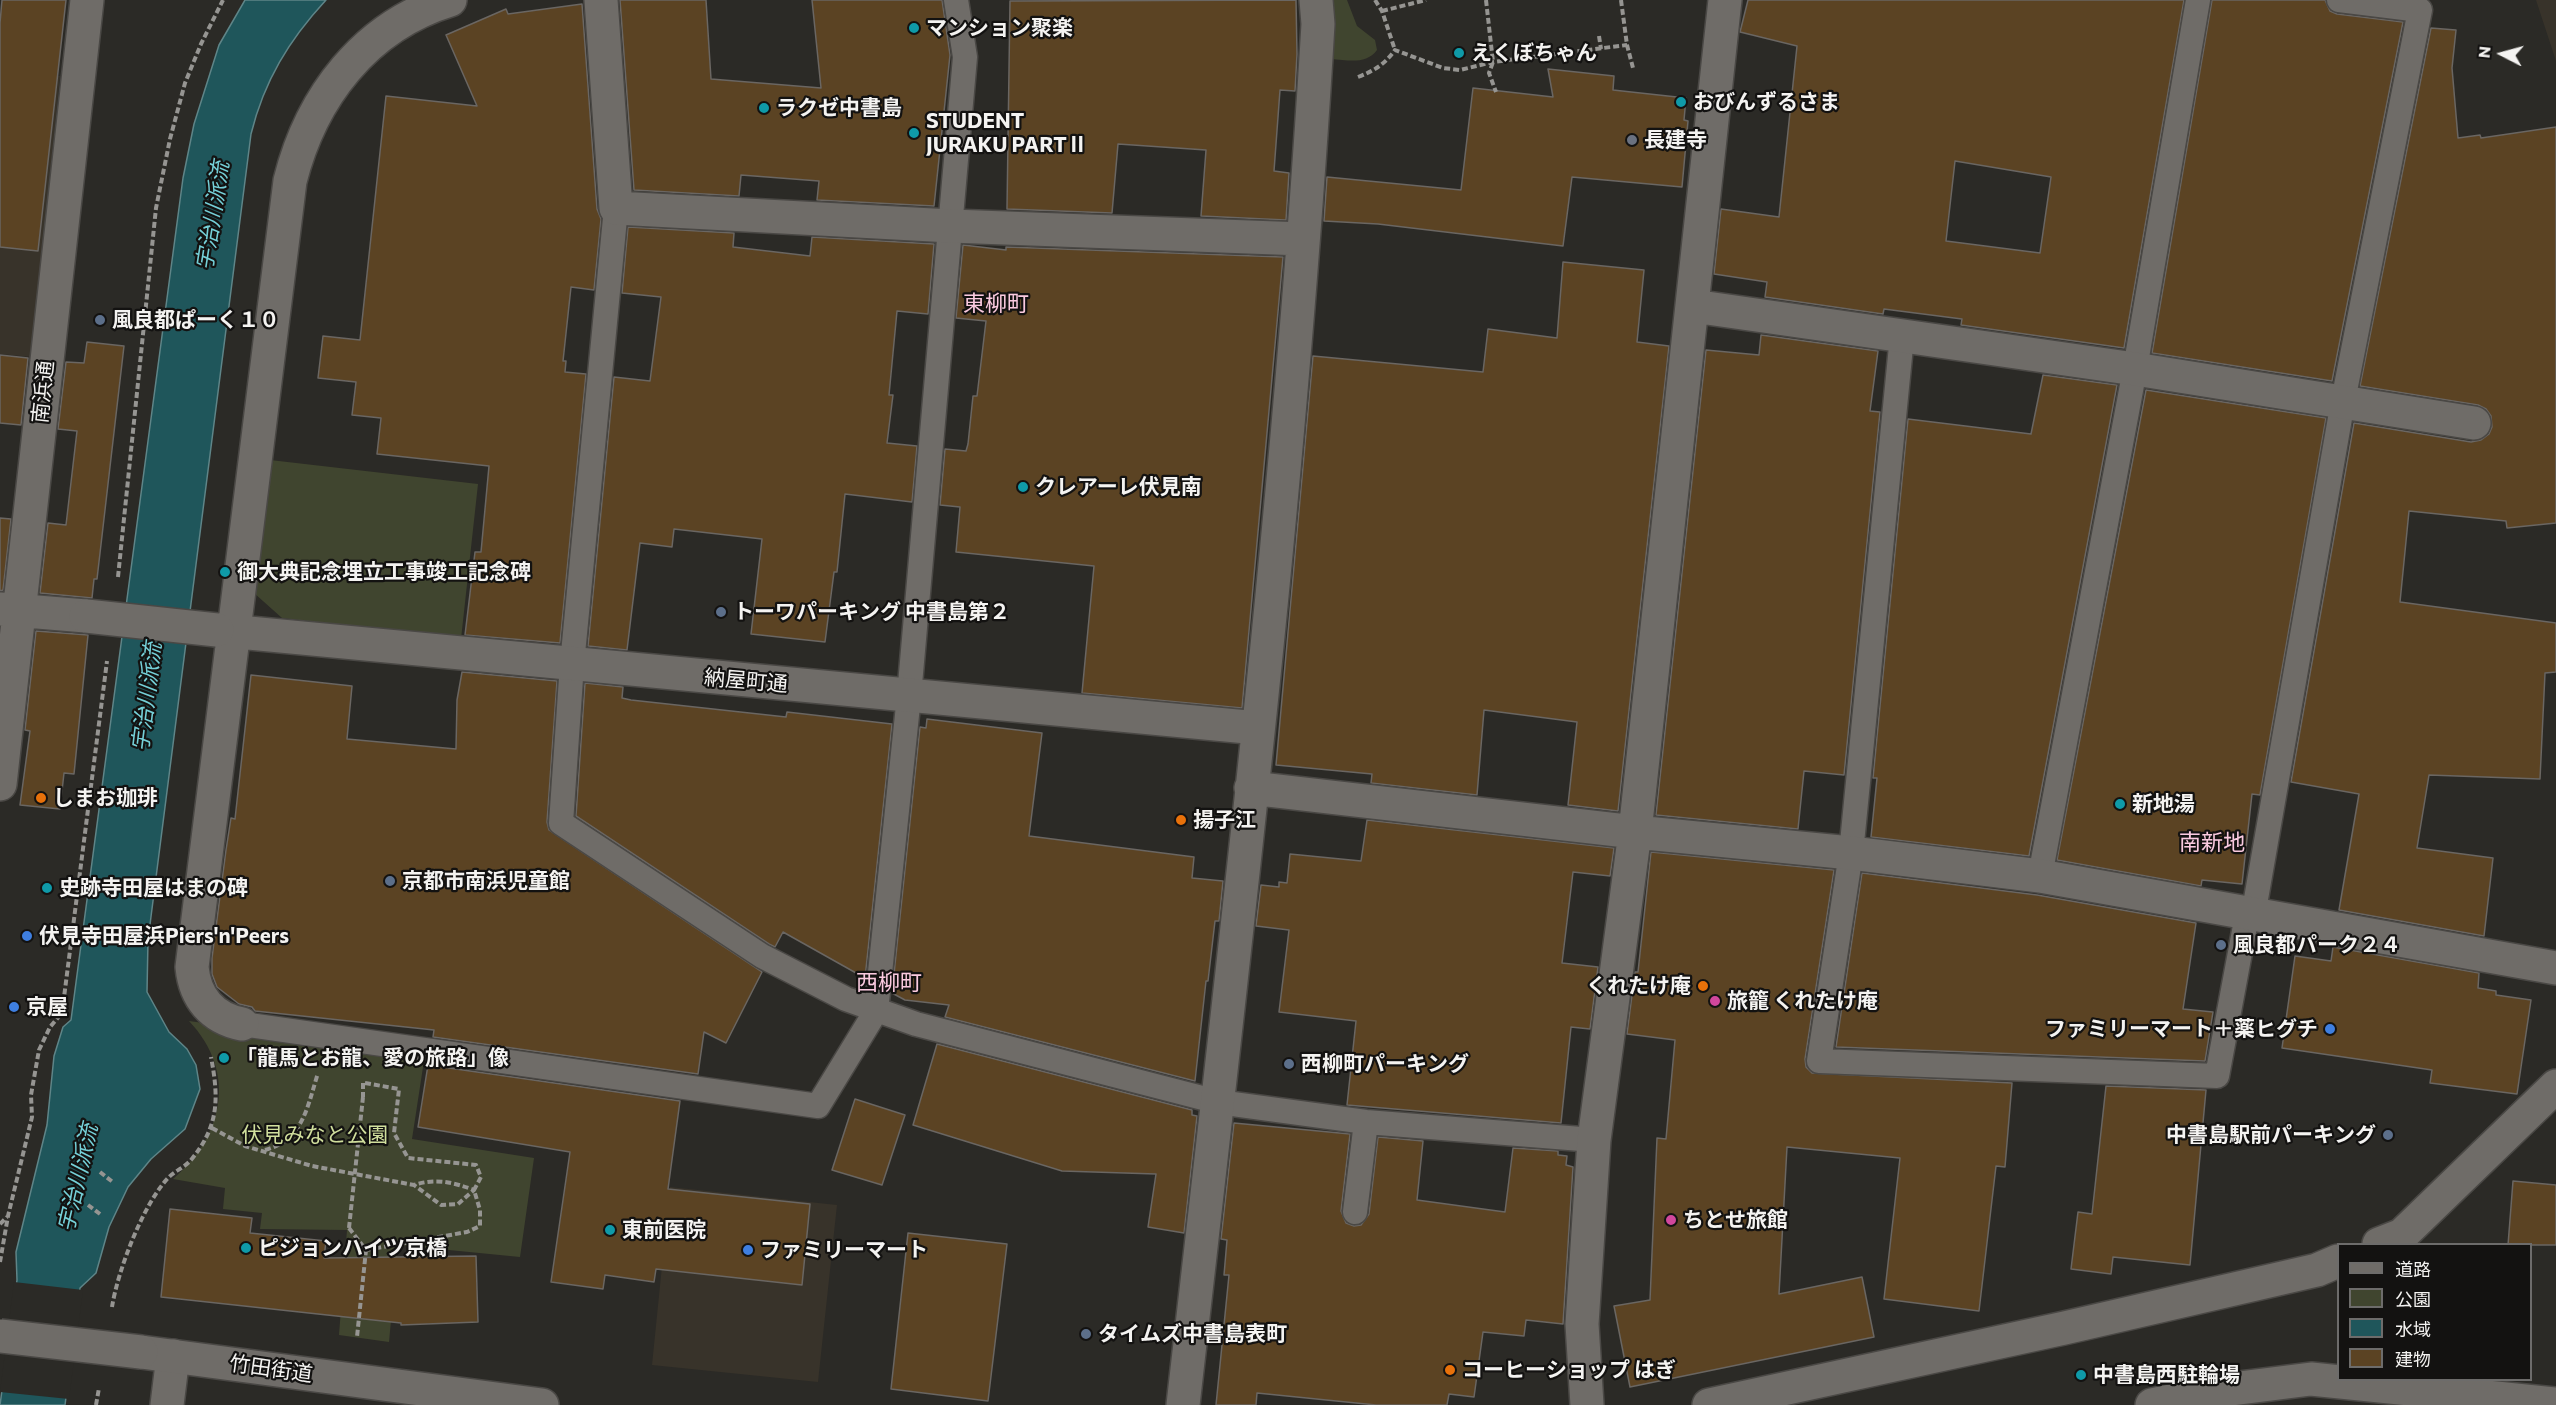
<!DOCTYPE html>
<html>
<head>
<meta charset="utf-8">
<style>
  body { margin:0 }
  #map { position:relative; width:2556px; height:1405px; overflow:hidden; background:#2b2a26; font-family:Commissioner,"Noto Sans JP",sans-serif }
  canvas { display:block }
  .legend { position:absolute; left:2337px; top:1243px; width:195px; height:138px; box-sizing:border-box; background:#131211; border:2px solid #6d6c6b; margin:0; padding:8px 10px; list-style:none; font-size:18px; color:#f4f3f1 }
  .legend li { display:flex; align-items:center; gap:12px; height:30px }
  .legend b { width:30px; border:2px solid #6d6c6b }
  .north { position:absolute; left:2472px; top:24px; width:60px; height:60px; -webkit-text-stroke:4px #131211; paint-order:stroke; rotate:276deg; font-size:16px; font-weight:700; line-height:24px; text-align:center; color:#f4f3f1 }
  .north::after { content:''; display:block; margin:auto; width:21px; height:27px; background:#f4f3f1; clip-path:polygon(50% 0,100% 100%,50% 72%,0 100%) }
</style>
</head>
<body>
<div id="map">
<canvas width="2556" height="1405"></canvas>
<ul class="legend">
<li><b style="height:8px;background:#6f6c68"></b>道路</li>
<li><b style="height:16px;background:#40452f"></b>公園</li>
<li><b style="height:16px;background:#1f565b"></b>水域</li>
<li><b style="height:16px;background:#5b4323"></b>建物</li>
</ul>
<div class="north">N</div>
</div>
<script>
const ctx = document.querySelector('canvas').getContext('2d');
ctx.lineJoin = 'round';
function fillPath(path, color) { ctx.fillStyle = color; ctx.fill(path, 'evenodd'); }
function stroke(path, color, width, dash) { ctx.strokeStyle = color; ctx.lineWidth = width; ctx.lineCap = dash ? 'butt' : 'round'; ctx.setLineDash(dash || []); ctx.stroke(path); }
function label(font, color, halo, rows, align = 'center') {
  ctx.font = font + ' Commissioner,"Noto Sans JP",sans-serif'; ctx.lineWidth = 4.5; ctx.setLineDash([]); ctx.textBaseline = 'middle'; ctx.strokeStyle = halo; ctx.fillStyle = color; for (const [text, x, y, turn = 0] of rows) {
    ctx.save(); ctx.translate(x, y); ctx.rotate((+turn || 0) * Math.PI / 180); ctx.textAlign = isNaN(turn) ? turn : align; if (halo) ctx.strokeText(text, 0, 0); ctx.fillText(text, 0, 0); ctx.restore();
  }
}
const built = new Path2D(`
  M2536,0H2556V61Z
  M0,70L60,76L32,357L0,354Z
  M670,1187L837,1205L818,1382L652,1365Z`);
const green = new Path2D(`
  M1330,0H1347L1357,26L1375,40L1377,50C1366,65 1348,60 1331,59Z
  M270,460L478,484L461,639L282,618L254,593Z
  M189,1021L425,1054L412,1139L534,1158L520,1257L398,1245L389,1342L339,1335L347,1230L260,1229L262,1213L223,1209L225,1188L173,1179C223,1136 238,1073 189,1021Z`);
const water = new Path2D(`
  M245,0H326C289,40 264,81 251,134L148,940L147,992L169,1032L187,1049L196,1065L200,1089L185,1129L151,1159L128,1187L109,1227L96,1273L80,1288L65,1405H0L17,1280L16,1252L47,1125L54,1056L63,1027L71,1020L183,178L194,124L219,45Z`);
const pier = new Path2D(`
  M14,1282L83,1290L69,1399L0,1392Z`);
const building = new Path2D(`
  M2,0H66L38,251L0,247V23Z
  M620,0H706L711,79L821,88L812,0H942L950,55L934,206L817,200L819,181L741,175L739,196L634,190Z
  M1296,0L1297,54L1295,91L1280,90L1274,171L1289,173L1286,220L1201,216L1206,150L1118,144L1112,213L1007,209L1010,1Z
  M1748,0H2184L2124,348L1961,325L1962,319L1884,309L1883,314L1765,297L1767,282L1714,274L1721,209L1779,217L1797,46L1740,32ZM1955,161L2051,177L2040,253L1946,241Z
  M2212,0H2325L2330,11L2337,14L2403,22L2332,381L2152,353Z
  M582,4L597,209L601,219L594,290L571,287L563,361H566L565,372L586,374L560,643L465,635L475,552H481L489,466L377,454L381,418L352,415L356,382L318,378L323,336L360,340L386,96L477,106L446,35L506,9L508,14Z
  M2431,28L2456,30L2452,68L2458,138L2480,135L2481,138L2556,127V523L2507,528L2506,521L2409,511L2400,602L2556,623V672L2545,673L2540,779L2429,775L2417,848L2493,858L2484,936L2339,910L2359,794L2291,782L2354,423L2471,442L2481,440L2489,434L2492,427L2491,416L2486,409L2478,405L2360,386Z
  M1548,69L1614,76L1613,90L1686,98L1684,120L1688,121L1682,187L1572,177L1563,246L1378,224L1324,221L1327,177L1461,190L1473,88L1553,97Z
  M628,227L734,233L733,247L810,256L812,237L934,244L928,314L897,311L889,395H893L887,443L917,446L912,502L845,494L837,572H834L825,642L751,634L762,539L674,529L672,547L640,543L627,650L588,646L614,377L650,381L661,297L622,293Z
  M963,245L1006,250V247L1283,257L1242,708L1082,693L1094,566L956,552L960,507L940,505L945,449L966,451L968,444L973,396H977L986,321L956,318Z
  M1563,262L1644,270L1637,342L1669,346L1618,811L1568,805L1577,722L1484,710L1477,795L1371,783L1372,774L1276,765L1313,356L1483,372L1488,329L1557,338Z
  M1761,335L1878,351L1870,411L1880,412L1844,775L1804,771L1798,829L1656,815L1706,350L1759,355Z
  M87,342L124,346L97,579H94L92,598L40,593L48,523L66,525L77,431L58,429L66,362L84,363Z
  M0,355L28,358L21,425L0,423Z
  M2043,375L2117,385L2029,856L1871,837L1877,778H1873L1908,419L2031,434Z
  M2146,390L2326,418L2260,795L2252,794L2242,884L2202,880L2201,886L2057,860Z
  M0,518L11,519L3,590L0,591Z
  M36,631L88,635L74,774L64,773L60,809L20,805L30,731L25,730Z
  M462,672L557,681L547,822L549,830L762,972L726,1043L704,1032L698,1074L433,1037L434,1030L255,1011L252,1007L239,1004L217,987L212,974V958L226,850L231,818L235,819L251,675L352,686L347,739L456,749L457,700Z
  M585,683L623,687L622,698L631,700L786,717L787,712L892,724L865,978L783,932L775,947L769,944L576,816Z
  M927,719L1042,733L1029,836L1194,857L1192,878L1223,881L1219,921H1215L1208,981H1206L1195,1081L945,1017L949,1005L905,1000L892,993L920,727L926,728Z
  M1367,820L1614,848L1610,876L1573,872L1562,963L1598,967L1590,1029L1571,1027L1561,1123L1347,1105L1356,1021L1279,1012L1289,930L1256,926L1261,885L1279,887V882L1287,883L1290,854L1361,861Z
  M1651,852L1834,870L1805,1059L1806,1067L1812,1073L2012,1083L2005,1167L1996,1166L1979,1311L1884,1299L1900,1158L1787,1147L1779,1294L1862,1277L1874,1337L1630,1387L1614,1306L1650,1300L1657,1138L1666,1139L1675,1040L1627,1034L1635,972H1638Z
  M1862,873L2037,895L2196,923L2183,1009L2213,1012L2205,1061L1836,1047Z
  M2333,947L2479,973L2478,988L2496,991V995L2531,1000L2517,1094L2430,1083L2432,1070L2282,1048L2295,956L2331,961Z
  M937,1044L1192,1110V1115L1197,1116L1184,1233L1148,1227L1156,1174L1062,1171L913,1125Z
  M428,1065L680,1101L668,1189L810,1204L802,1285L656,1269L654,1282L605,1275L603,1289L551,1282L570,1152L418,1127Z
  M2106,1086L2206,1090L2190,1265L2113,1257L2111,1274L2071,1269L2078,1212L2092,1214Z
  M855,1099L905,1115L882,1185L832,1170Z
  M1234,1123L1350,1134L1341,1211L1346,1223L1354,1226L1361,1225L1369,1214L1378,1137L1423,1141L1417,1200L1505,1212L1513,1148L1558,1151V1155L1567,1156L1566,1165L1573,1167L1563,1324L1526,1320L1524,1336L1483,1332L1474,1397L1449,1394L1447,1405H1376L1257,1393L1256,1405H1216L1229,1275H1224L1227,1240L1221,1239Z
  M2513,1181L2556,1185V1245H2508Z
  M170,1209L252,1218L250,1233L326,1241L324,1258L476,1256L478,1322L401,1325V1323L161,1297Z
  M908,1233L1007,1244L988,1401L891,1389Z`);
const path = new Path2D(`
  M1375,0L1382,11L1395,50
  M1486,0L1493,62L1489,73L1496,92
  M1621,0L1627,45L1633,68
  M1382,11L1426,0
  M1599,36L1601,49
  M1358,77C1374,71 1385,64 1395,50L1443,68L1460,70L1493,62L1627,45
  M118,577L156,208L170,139L185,83L201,44L223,0
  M363,1083V1097
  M365,1083L399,1089L394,1133L408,1158L476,1165L481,1177L474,1190L480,1210V1226L467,1232L366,1250
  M212,1128L245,1146L312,1166L414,1185C436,1178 452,1182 474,1190L458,1204L441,1205L414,1185
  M265,1150C303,1140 307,1108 318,1073
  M100,1172L114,1183
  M88,1205L100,1214
  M0,1224L7,1217
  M349,1228L366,1250L357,1337
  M0,1262L8,1216L32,1117L31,1095L39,1050L50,1027L62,1013L107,661
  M112,1307C118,1270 143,1204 169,1177C175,1171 185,1167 191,1160C219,1126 219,1099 211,1057
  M96,1405L99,1388`);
const lane = new Path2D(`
  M616,208L572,664L561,823L762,956L846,999L916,1024L1218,1102L1366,1122L1594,1140
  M1902,336L1851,853L1819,1061L2217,1076L2247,915
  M2040,876L2135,369L2198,0
  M2253,916L2343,401L2420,10L2339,0
  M242,1024L818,1106L876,1011L909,696L965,57L956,0
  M1355,1212L1366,1122`);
const street = new Path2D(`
  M601,0L616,208L951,226L1303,239
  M1693,306L2135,369L2474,423
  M0,609L86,616
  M217,630L1258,728
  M0,784L87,0
  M1251,788L1635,832L1851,853L2040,876L2556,968
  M242,1024C212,1018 195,998 192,967L290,181C311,97 365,26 450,0
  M2379,1244L2402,1235L2556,1086
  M167,1405L173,1356
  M1183,1405C1235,946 1291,486 1318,24L1316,0
  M1587,1405L1582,1324L1594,1140L1635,832L1725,0
  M1709,1405L2064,1328L2317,1270L2338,1261`);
const secondary = new Path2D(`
  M141,1352L542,1405
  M2152,1405L2223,1390L2311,1379L2556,1404`);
const pathBridge = new Path2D(`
  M349,1228L363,1097`);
const streetBridge = new Path2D(`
  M86,616L217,630`);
const secondaryBridge = new Path2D(`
  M0,1336L141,1352`);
const markers = [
  [914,28,6,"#0f9aa8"],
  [1459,53,6,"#0f9aa8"],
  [1681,102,6,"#0f9aa8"],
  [764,108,6,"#0f9aa8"],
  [914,133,6,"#0f9aa8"],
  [1632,140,6,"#6b7280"],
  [100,320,6,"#5c6f8a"],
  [1023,487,6,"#0f9aa8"],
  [225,572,6,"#0f9aa8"],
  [721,612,6,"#5c6f8a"],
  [41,798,6,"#e8710a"],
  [2120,804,6,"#0f9aa8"],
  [1181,820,6,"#e8710a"],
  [390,881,6,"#5c6f8a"],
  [47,888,6,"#0f9aa8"],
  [27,936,6,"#3f7fe0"],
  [2221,945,6,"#5c6f8a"],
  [1703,986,6,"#e8710a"],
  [1715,1001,6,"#d1479c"],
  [14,1007,6,"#3f7fe0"],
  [2330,1029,6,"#3f7fe0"],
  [224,1058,6,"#0f9aa8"],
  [1289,1064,6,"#5c6f8a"],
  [2388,1135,6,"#5c6f8a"],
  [1671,1220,6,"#d1479c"],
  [610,1230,6,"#0f9aa8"],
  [246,1248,6,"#0f9aa8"],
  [748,1250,6,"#3f7fe0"],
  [1086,1334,6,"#5c6f8a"],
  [1450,1370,6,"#e8710a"],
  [2081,1375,6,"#0f9aa8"]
];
const poiNames = [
  ["マンション聚楽",926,28],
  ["えくぼちゃん",1471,53],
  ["おびんずるさま",1693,102],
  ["ラクゼ中書島",776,108],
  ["STUDENT",926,121],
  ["JURAKU PARTⅡ",926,145],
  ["長建寺",1644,140],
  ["風良都ぱーく１０",112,320],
  ["クレアーレ伏見南",1035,487],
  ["御大典記念埋立工事竣工記念碑",237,572],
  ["トーワパーキング 中書島第２",733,612],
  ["しまお珈琲",53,798],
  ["新地湯",2132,804],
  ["揚子江",1193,820],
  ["京都市南浜児童館",402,881],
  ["史跡寺田屋はまの碑",59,888],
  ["伏見寺田屋浜Piers'n'Peers",39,936],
  ["風良都パーク２４",2233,945],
  ["くれたけ庵",1691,986,"right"],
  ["旅籠 くれたけ庵",1727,1001],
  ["京屋",26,1007],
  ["ファミリーマート＋薬ヒグチ",2318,1029,"right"],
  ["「龍馬とお龍、愛の旅路」像",236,1058],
  ["西柳町パーキング",1301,1064],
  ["中書島駅前パーキング",2376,1135,"right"],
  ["ちとせ旅館",1683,1220],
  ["東前医院",622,1230],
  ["ピジョンハイツ京橋",258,1248],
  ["ファミリーマート",760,1250],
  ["タイムズ中書島表町",1098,1334],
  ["コーヒーショップ はぎ",1462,1370],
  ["中書島西駐輪場",2093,1375]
];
const streetNames = [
  ["南浜通",43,392,-84],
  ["納屋町通",746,681,5],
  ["竹田街道",271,1369,8]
];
const parkNames = [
  ["伏見みなと公園",315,1135]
];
const waterNames = [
  ["宇治川派流",213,216,-81],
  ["宇治川派流",147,697,-83],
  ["宇治川派流",78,1178,-77]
];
const neighbourhoodNames = [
  ["東柳町",996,304],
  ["南新地",2212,843],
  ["西柳町",889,983]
];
fillPath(built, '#38332a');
fillPath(green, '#40452f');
fillPath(water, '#1f565b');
stroke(water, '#5f8588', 1.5);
fillPath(pier, '#2b2a26');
fillPath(building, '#5b4323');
stroke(building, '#6a6662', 1.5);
stroke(lane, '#4a4845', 27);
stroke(street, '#4a4845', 36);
stroke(secondary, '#4a4845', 36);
stroke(path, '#969592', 4, [6, 3]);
stroke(lane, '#6f6c68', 24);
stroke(street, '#6f6c68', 33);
stroke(secondary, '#6f6c68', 33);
stroke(streetBridge, '#4a4845', 36, []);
stroke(secondaryBridge, '#4a4845', 36, []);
stroke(pathBridge, '#969592', 4, [6, 3]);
stroke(streetBridge, '#6f6c68', 33);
stroke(secondaryBridge, '#6f6c68', 33);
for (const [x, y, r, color] of markers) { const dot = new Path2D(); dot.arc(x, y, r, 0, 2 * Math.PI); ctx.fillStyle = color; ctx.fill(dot); stroke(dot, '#131211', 2); }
label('bold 21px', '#f4f3f1', '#131211', poiNames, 'left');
label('21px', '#f4f3f1', '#131211', streetNames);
label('21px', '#d1df9d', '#131211', parkNames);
label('italic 22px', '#75d0d8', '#131211', waterNames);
label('22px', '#facadf', '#131211', neighbourhoodNames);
</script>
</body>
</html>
